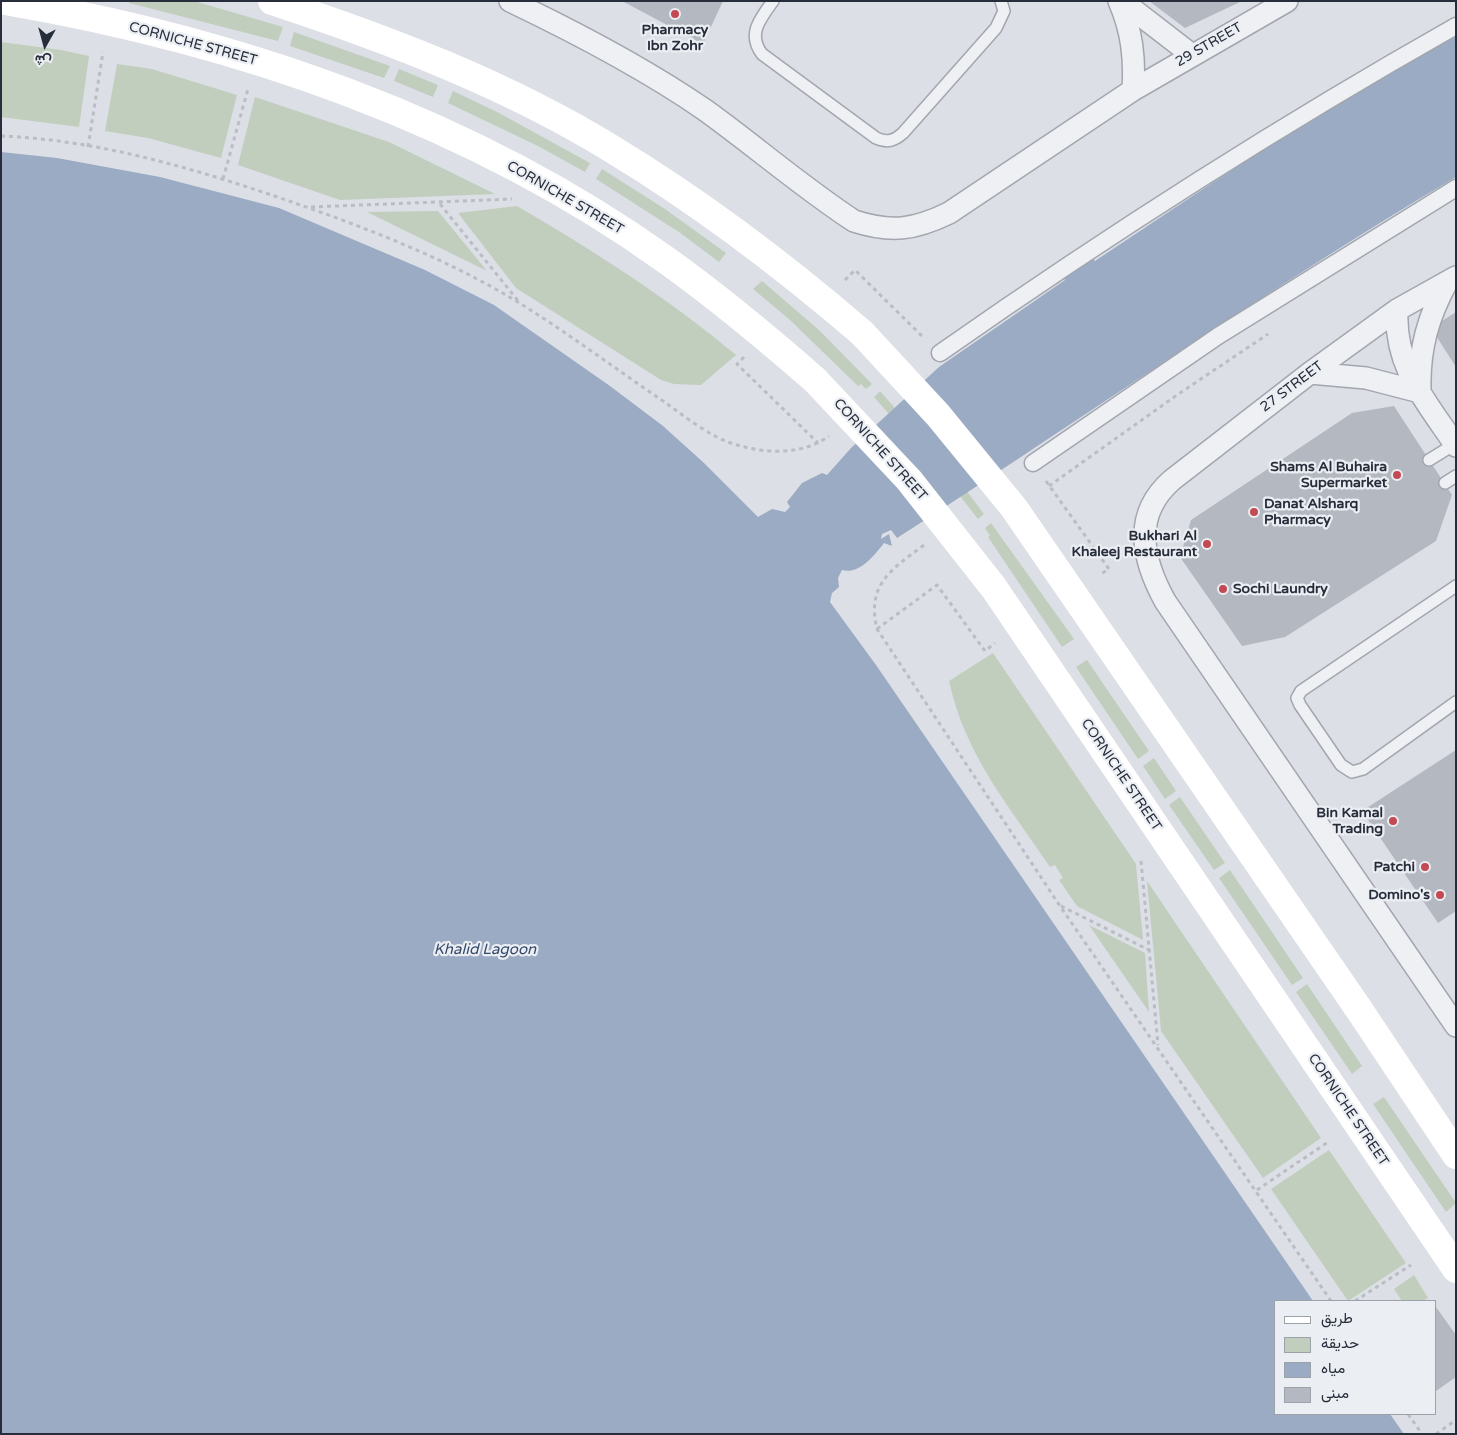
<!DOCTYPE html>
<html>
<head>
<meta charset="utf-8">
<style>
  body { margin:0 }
  #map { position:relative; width:1457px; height:1435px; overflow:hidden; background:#dcdfe5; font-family:"Varela Round",Vazirmatn,sans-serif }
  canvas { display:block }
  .frame { position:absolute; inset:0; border:2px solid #272d3a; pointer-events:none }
  .legend { position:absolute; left:1274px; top:1300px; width:162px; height:115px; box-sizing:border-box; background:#ebeef3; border:1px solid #9da1a9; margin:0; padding:6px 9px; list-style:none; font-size:15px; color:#272d3a }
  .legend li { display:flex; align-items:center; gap:10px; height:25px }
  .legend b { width:25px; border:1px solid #9da1a9 }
  .north { position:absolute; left:20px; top:20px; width:50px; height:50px; -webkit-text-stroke:4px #ebeef3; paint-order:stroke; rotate:187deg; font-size:14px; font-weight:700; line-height:20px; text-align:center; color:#272d3a }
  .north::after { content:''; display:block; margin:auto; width:18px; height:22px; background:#272d3a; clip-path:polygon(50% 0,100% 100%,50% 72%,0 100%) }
</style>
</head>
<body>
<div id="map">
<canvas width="1457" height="1435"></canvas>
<div class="frame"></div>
<ul class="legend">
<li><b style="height:6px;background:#fff"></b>طريق</li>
<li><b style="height:14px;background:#c1cebe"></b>حديقة</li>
<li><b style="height:14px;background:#9aabc3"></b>مياه</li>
<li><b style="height:14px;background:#b4b8c1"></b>مبنى</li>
</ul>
<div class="north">ش</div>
</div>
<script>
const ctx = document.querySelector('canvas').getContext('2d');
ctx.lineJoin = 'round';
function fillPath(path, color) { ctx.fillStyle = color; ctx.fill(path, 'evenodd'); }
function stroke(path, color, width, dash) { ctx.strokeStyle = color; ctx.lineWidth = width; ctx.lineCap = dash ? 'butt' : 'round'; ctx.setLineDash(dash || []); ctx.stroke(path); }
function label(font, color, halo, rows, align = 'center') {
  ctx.font = font + ' "Varela Round",sans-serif'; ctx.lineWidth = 4.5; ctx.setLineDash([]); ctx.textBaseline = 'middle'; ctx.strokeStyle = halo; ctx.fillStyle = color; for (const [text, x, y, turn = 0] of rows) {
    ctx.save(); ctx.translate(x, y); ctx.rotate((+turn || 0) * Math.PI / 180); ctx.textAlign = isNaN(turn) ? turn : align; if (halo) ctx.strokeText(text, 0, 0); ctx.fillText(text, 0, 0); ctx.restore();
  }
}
const green = new Path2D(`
  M129,1H194L283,27L278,41L129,3Z
  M294,32L390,66L384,78L290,46Z
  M1,42L61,50L89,56L79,127L1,117Z
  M117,64L152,69L237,95L221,158L148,138L105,131Z
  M399,69L438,85L433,97L394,81Z
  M453,91L499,113L590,163L585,172L540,147L448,103Z
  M255,97L389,142L495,194L340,200L238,165Z
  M602,169L665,209L726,253L719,262L679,232L596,179Z
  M517,206C594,251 668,298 736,355L701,385L674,384L661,380L516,288L458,213Z
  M438,211L487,271L367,212Z
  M762,281L819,330L872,384L866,389L861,384L858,386L790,320L753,289Z
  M880,391L960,482L984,514L978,519L953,487L874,397Z
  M991,523L1074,639L1062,647L988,537L990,536L985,528Z
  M993,653L1136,864L1143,940L1077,906L1059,880L1063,878L1055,865L1050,867C1009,806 965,755 949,681Z
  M1087,660L1149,751L1138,759L1076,667Z
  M1154,758L1176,791L1165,799L1143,766Z
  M1180,797L1225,863L1214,870L1169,805Z
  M1230,870L1303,978L1292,985L1219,878Z
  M1147,881L1321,1138L1263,1178L1161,1031Z
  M1089,925L1145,953L1149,1012Z
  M1307,984L1362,1066L1352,1074L1296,992Z
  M1384,1097L1456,1203L1446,1212L1373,1104Z
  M1329,1150L1406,1263L1348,1301L1271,1189Z
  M1414,1275L1428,1298L1423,1301H1402L1394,1289Z`);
const water = new Path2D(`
  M1456,35V177C1265,290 1084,418 897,538L891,530L882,534L881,539L889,534L892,546L884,543C874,556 859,575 842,570L838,578L839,587L832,593L830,602L876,665L1313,1301H1276V1414H1390L1404,1434H1V152L57,158L160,177L279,208L425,270L494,305L610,386L663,426L704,463L758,517L772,509L785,512L790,507L787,502L802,483L822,473L827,475L851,448L939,367L1065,280L1061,274L1089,254L1095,261C1213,182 1331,103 1456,35Z`);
const building = new Path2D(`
  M622,1H723L703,44Z
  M1149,1H1242L1185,28Z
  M1456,312V367L1431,328Z
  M1394,406L1452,495L1436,541L1285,637L1242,646L1180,557L1191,520L1352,413Z
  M1456,750V911L1438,923L1362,811Z
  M1436,1307L1456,1335V1377L1436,1391Z`);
const path = new Path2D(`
  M1,136C99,140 196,169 289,201C367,228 450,260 521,304C569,334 616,369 663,401C686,417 711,438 737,445C767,454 803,455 829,436
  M88,147L103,52
  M223,179L248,89
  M440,204L519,302
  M311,207L512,199
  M845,280L855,270L924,338
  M744,357L737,364L818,443
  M1046,481L1109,569L1099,575
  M1049,486L1177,395L1268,334
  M924,545C892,569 866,584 877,629L1060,906L1331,1301
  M877,629L937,585L985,651L995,643
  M1141,861L1158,1045
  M1061,906L1149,950
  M1257,1190L1328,1142
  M1355,1301L1411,1265
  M1408,1414L1422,1434
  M1436,1434L1456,1420`);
const service = new Path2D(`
  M773,1C760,19 747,34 762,54L876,138C887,143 894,141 903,133L996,28L1004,11L1001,1
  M1429,460L1455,444
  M1445,483L1456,476
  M1456,586L1301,691L1297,698L1300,705L1341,765L1352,772L1363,769L1456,702`);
const pedestrian = new Path2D(`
  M940,353C1107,236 1279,126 1456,26
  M1033,463L1218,336L1456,188`);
const minor = new Path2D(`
  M510,1C577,33 644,68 705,110C755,146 802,187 854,221C891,233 914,230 949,213L1133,90L1287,1
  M1119,1C1132,31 1135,58 1133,90
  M1122,1L1192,55
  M1456,277L1397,310L1310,373L1172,480C1132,515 1142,559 1165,601L1456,1026
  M1397,310C1394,367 1426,401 1456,446
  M1310,373L1366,378L1420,392
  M1420,389C1419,349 1428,317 1447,282`);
const secondary = new Path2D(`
  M5,1C239,41 472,121 666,260C718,297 767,338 815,380
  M272,1C390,40 506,84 612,149C701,203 783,265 862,333
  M1358,1008L1456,1155
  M1315,1061L1456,1269`);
const secondaryBridge = new Path2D(`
  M862,333L938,415L1014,508L1358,1008
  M815,380L909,480L994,588L1315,1061`);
const markers = [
  [675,14,5,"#c34953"],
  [1397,475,5,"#c34953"],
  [1254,512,5,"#c34953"],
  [1207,544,5,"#c34953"],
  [1223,589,5,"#c34953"],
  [1393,821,5,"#c34953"],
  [1425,867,5,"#c34953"],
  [1440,895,5,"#c34953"]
];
const poiNames = [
  ["Pharmacy",675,30,"center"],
  ["Ibn Zohr",675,46,"center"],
  ["Shams Al Buhaira",1387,467],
  ["Supermarket",1387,483],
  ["Danat Alsharq",1264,504,"left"],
  ["Pharmacy",1264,520,"left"],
  ["Bukhari Al",1197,536],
  ["Khaleej Restaurant",1197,552],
  ["Sochi Laundry",1233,589,"left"],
  ["Bin Kamal",1383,813],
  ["Trading",1383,829],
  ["Patchi",1415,867],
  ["Domino's",1430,895]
];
const streetNames = [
  ["CORNICHE STREET",193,44,15],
  ["29 STREET",1209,45,-30],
  ["CORNICHE STREET",565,198,30],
  ["27 STREET",1292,387,-37],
  ["CORNICHE STREET",880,450,48],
  ["CORNICHE STREET",1121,775,56],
  ["CORNICHE STREET",1348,1110,56]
];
const waterNames = [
  ["Khalid Lagoon",485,950]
];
fillPath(green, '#c1cebe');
fillPath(water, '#9aabc3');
fillPath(building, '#b4b8c1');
stroke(service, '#a2a6ae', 14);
stroke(pedestrian, '#a2a6ae', 19);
stroke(minor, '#a2a6ae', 24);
stroke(path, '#bbbdc4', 3, [4, 4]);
stroke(service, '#eff0f4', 11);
stroke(pedestrian, '#eff0f4', 16);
stroke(minor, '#eff0f4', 21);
stroke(secondary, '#fff', 28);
stroke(secondaryBridge, '#fff', 28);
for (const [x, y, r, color] of markers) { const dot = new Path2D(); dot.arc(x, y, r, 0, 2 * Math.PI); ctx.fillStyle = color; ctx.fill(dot); stroke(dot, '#ebeef3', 2); }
label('bold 14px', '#272d3a', '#ebeef3', poiNames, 'right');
label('14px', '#272d3a', '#ebeef3', streetNames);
label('italic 15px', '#35496b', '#ebeef3', waterNames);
</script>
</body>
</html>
